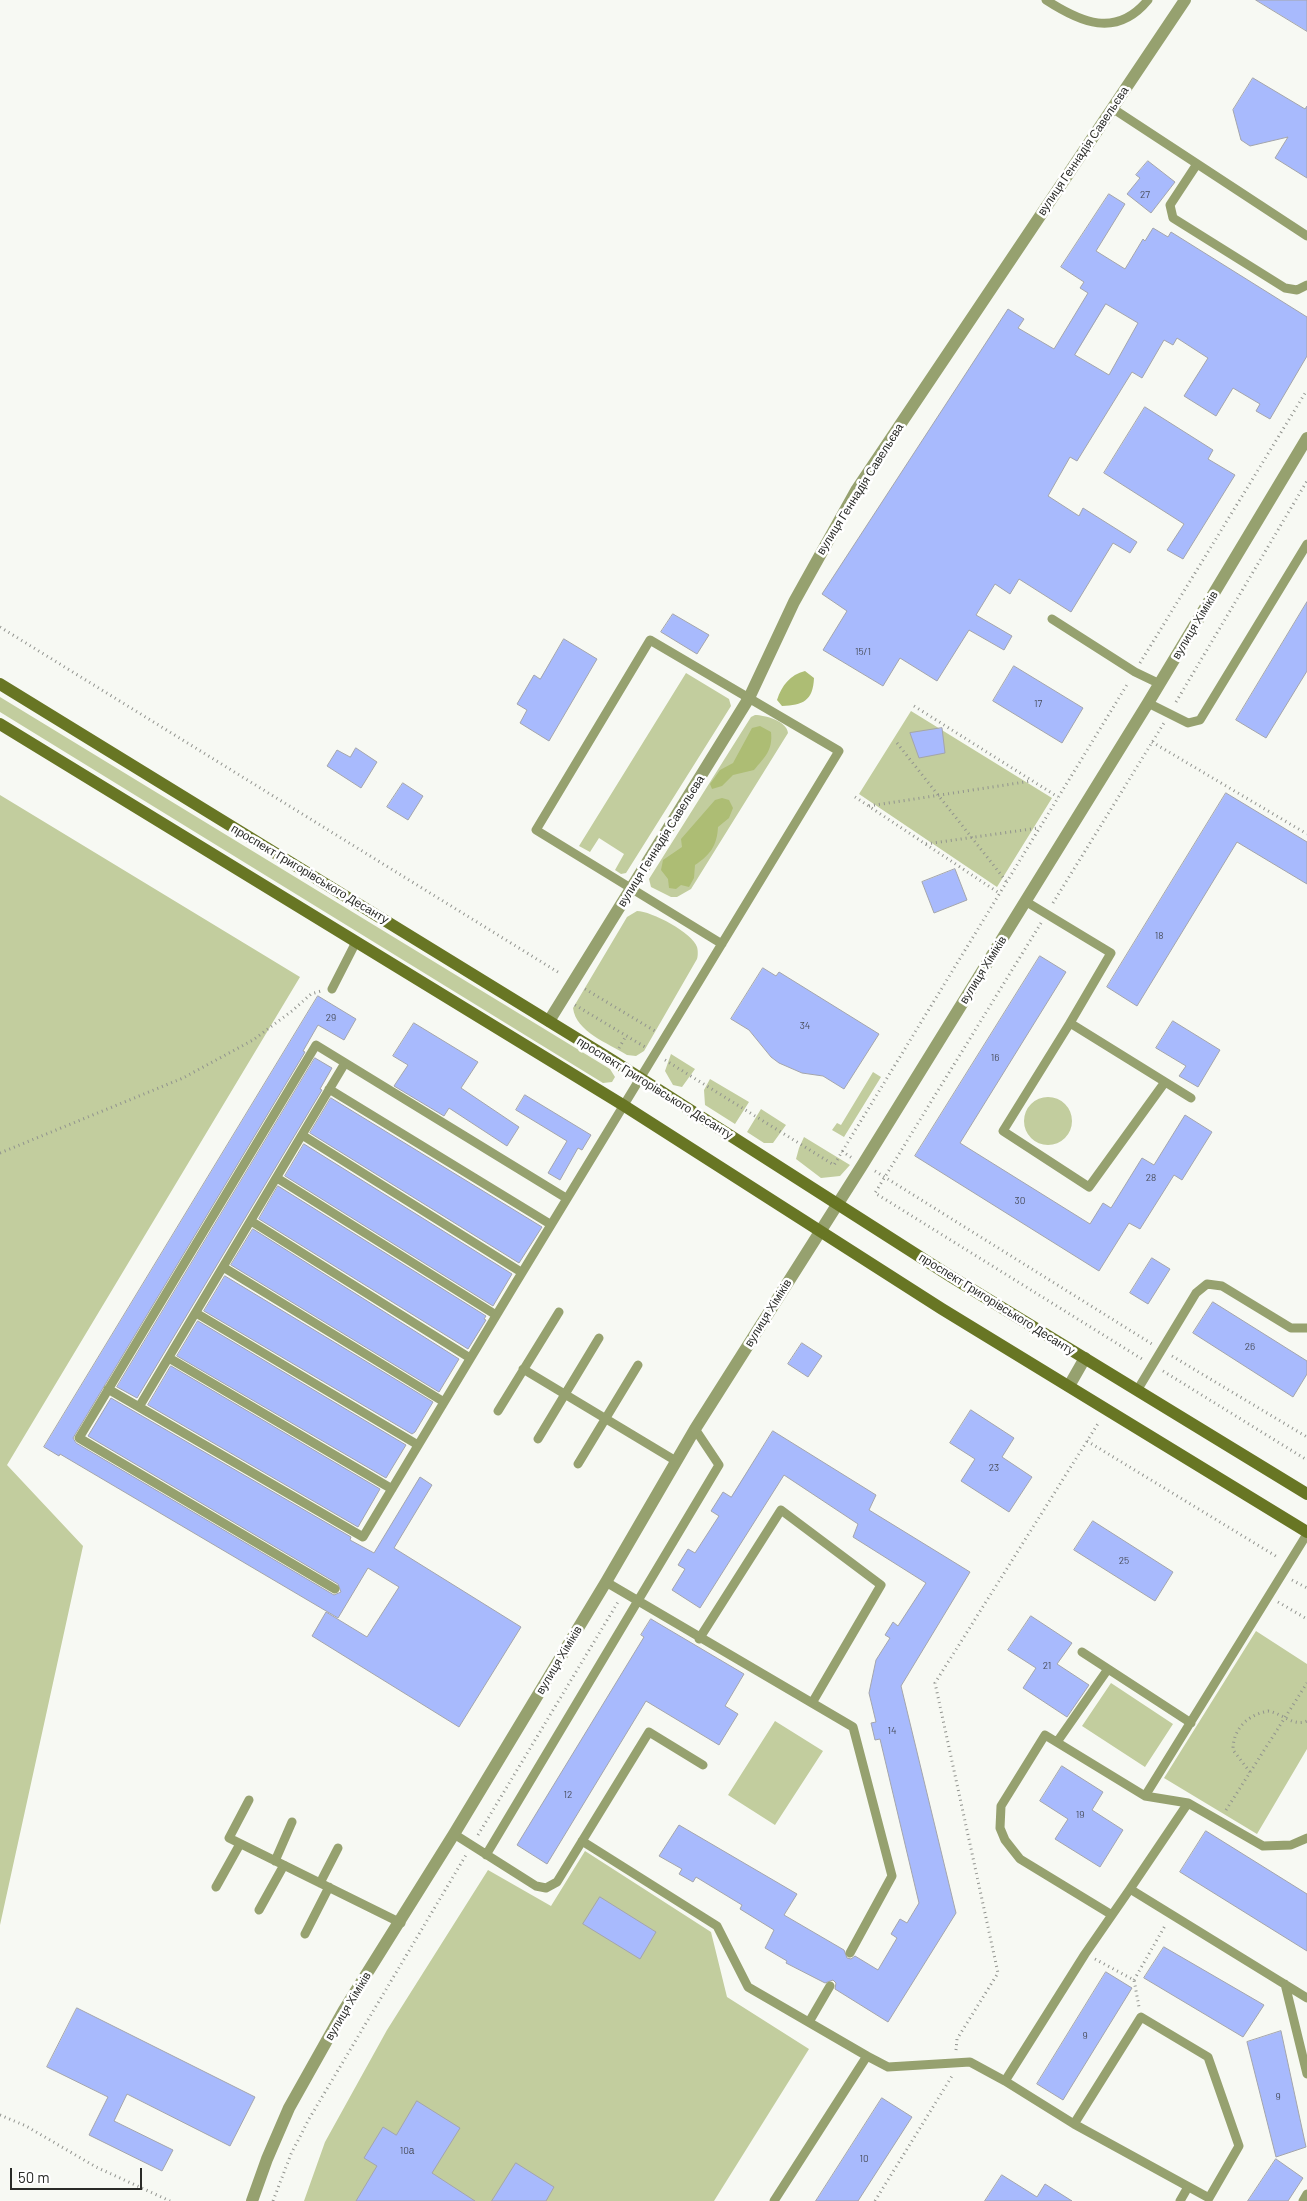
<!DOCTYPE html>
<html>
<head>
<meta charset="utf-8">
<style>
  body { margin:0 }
  #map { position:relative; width:1307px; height:2201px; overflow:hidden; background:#f7f9f3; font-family:Barlow,sans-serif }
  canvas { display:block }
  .scale { position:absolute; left:10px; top:2168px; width:132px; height:22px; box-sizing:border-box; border:2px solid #2a2b28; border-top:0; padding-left:6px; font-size:15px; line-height:18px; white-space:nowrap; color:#2a2b28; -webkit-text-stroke:4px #fff; paint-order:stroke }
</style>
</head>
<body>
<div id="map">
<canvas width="1307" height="2201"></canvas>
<div class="scale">50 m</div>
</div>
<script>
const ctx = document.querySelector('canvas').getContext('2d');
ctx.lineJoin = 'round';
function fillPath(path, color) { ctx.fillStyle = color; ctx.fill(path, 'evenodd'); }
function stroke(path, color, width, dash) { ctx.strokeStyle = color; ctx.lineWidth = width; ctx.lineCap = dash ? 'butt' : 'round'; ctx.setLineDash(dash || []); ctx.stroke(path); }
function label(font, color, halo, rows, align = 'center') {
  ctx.font = font + ' Barlow,sans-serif'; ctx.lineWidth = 5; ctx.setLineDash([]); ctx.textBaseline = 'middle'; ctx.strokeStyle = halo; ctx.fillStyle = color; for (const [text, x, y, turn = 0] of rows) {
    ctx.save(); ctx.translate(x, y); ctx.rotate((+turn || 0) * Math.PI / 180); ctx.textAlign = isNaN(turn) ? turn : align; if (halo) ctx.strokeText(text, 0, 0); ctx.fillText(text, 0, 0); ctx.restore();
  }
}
const green = new Path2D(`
  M686,673L729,699L731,706L626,873L621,874L615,870L624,854L599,838L590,852L579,846Z
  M0,697L610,1069L615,1077L612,1082L603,1083L0,712Z
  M911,711L1052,798L997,887L859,794Z
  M755,715C765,715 787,721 788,733L691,889L677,897H671L651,887L649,879L751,717Z
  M0,795L300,977L7,1465L83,1546L0,1925Z
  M637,911C651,911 693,933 697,947C698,950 698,956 697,959L644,1051L636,1056L627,1055C608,1043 576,1032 573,1008L627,917Z
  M671,1054L695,1069L682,1087L673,1085L665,1071Z
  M873,1072L881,1077L844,1137L832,1130L837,1123L841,1125Z
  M710,1079L749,1102L735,1124L705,1105L704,1090Z
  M1024 1121a24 24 0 1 1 48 0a24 24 0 1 1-48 0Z
  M761,1109L786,1125L773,1143H764L747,1132Z
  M804,1137L850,1165L840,1176L821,1178L796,1159L799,1148Z
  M1256,1631L1307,1664V1749L1257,1834L1164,1778Z
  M1111,1683L1173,1724L1145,1767L1082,1726Z
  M775,1721L823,1751L775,1825L728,1795Z
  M585,1851L711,1932L727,1997L809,2049L714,2201H304L325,2142L387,2030L488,1870L551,1906Z`);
const forest = new Path2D(`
  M805,671L814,678C813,701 803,705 782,706L777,700C782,685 790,675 805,671Z
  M760,726L771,732C773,750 765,757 754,770L733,775L722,786L712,789L710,784L720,770L733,763L752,728Z
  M722,798L729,800L733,808L729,818L718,827C717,846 710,855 695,865L694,878L689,887L681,885L676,889L669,888L668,879L661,870L663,860L682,847L681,839L715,800Z`);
const building = new Path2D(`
  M1256,0H1307V31Z
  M1253,78L1305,109L1307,106V178L1275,158L1288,137L1250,146L1241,140L1233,110Z
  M1148,161L1175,182L1151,213L1127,194L1140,178L1136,175Z
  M1109,194L1125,204L1096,251L1125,269L1143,239L1145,241L1153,228L1168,237L1171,232L1307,317V356L1270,419L1256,411L1260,404L1233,388L1216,416L1184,396L1208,358L1177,338L1173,345L1164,340L1142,378L1132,372L1077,461L1070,457L1048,496L1079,516L1083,508L1137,542L1130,553L1113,543L1071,612L1019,579L1010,594L995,584L976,615L1012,636L1004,650L969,630L937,681L900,658L883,686L823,650L847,611L822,594L1008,309L1024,319L1018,328L1054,349L1088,293L1080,288L1084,282L1061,267ZM1106,304L1138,323L1109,375L1075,355Z
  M1145,407L1213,450L1208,459L1235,475L1183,559L1167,550L1184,524L1104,473Z
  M1307,602V671L1266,738L1236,720Z
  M673,614L709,635L697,654L661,632Z
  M564,639L597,659L549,741L520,723L527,710L517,704L534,675L540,679Z
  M1014,666L1083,708L1062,743L993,701Z
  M942,728L945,753L919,758L910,733Z
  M356,748L377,762L361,788L327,766L337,750L350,757Z
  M403,783L423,796L408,820L387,807Z
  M1226,793L1307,842V884L1237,842L1137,1006L1107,987Z
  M955,869L967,900L934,913L922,882Z
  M1040,956L1066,972L960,1143L1090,1224L1103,1203L1111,1208L1142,1158L1154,1165L1185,1115L1212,1132L1182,1180L1174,1175L1140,1229L1129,1223L1099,1271L915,1156Z
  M763,968L776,976L779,972L879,1034L844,1089L823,1076L802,1073L779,1063L771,1057L749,1030L731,1019Z
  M318,996L356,1019L344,1040L318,1025L303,1051L305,1052L73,1438L76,1443L334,1595L341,1592L338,1584L88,1436L111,1398L351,1537L350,1540L374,1553L420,1477L432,1485L394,1548L521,1627L459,1727L312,1636L326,1612L367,1637L399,1587L368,1568L338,1618L60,1454L59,1456L44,1447Z
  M1173,1021L1220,1050L1198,1087L1179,1076L1186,1066L1156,1048Z
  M414,1023L478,1062L461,1088L519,1127L507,1146L449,1108L444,1116L394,1086L408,1065L393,1056Z
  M315,1058L332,1068L320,1089L322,1090L137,1398L117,1387Z
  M525,1095L591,1135L582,1150L578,1148L560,1180L548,1173L567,1141L516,1110Z
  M331,1098L542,1227L519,1263L310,1133Z
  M304,1144L512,1274L493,1306L285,1176Z
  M278,1186L486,1316L484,1319L486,1320L468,1349L259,1219Z
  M253,1229L459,1359L439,1392L231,1265Z
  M1152,1258L1170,1269L1148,1304L1130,1293Z
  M225,1276L433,1402L415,1432L412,1434L204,1311Z
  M1213,1302L1307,1361V1374L1293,1397L1193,1333Z
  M198,1321L406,1445L386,1478L177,1356Z
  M802,1343L822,1356L808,1377L788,1364Z
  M171,1366L380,1489L358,1527L148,1405Z
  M971,1410L1014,1438L1002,1457L1032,1477L1009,1512L961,1481L975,1459L950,1443Z
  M773,1431L876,1495L869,1510L970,1572L901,1686L956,1913L888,2022L835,1989L836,1983L833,1980L825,1983L786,1963L787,1961L765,1948L774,1930L740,1909L742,1905L696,1877L693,1882L679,1874L682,1869L659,1856L679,1825L797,1894L784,1915L844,1950L847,1958L851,1959L855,1956L878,1970L897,1938L891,1934L900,1919L907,1923L919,1903L880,1739L875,1740L871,1723L876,1722L869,1693L876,1660L890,1638L885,1635L893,1622L898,1626L926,1583L853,1537L858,1524L784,1475L700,1608L672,1590L685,1569L678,1565L688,1549L695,1553L719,1516L711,1511L723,1492L731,1497Z
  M1093,1521L1173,1572L1155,1601L1074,1550Z
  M1031,1616L1072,1643L1057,1664L1089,1685L1067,1717L1023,1688L1036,1668L1008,1650Z
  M651,1619L744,1674L725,1706L738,1714L719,1745L646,1701L547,1864L517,1845L644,1637L641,1635Z
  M1062,1766L1103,1792L1092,1810L1123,1830L1100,1867L1055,1839L1068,1819L1040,1801Z
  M1206,1831L1307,1894V1951L1180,1872Z
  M600,1897L656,1932L640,1959L583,1924Z
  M1164,1947L1264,2005L1243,2037L1144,1978Z
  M1106,1972L1132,1988L1063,2100L1037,2084Z
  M77,2008L255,2097L230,2146L127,2094L114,2121L173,2150L162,2171L89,2135L108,2097L47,2067Z
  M1281,2031L1306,2147L1276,2157L1247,2042Z
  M882,2098L912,2117L858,2201H816Z
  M417,2101L460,2128L432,2173L475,2201H356L377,2166L364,2158L383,2127L396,2135Z
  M1276,2159L1303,2178L1288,2201H1248Z
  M516,2163L554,2187L546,2201H492Z
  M1002,2175L1037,2197L1045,2184L1072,2201H985Z`);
const path = new Path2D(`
  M0,627L561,974
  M1140,663L1307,390
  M1176,702L1307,481
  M914,706L1058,797
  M1152,742L1307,834
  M897,743L1006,881
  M855,797L999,893
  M869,806L1031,781
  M926,844L1038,828
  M1053,903L1164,723
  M1041,923L875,1193L1142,1359
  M585,989L655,1031
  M575,1005L645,1047
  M619,1048L626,1036
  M665,1060L834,1165L1128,683
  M842,1151L852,1158
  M0,1153L183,1078L253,1040L292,1011L311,994L321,991
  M875,1171L1152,1344
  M1172,1356L1307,1437
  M1163,1371L1307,1460
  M1087,1441L1279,1558
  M1292,1580L1307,1588
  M1278,1602L1307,1619
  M1250,1772L1233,1750C1233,1728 1248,1715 1268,1711C1282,1713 1293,1727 1307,1721
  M1226,1810L1307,1683
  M478,1835L618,1602
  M1095,1959L1134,1980L1139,2007
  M1134,1980L1166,1924
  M956,2050L957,2039L998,1973L935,1683L1099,1422
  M0,2115L26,2126L96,2167L170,2201
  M273,2201L291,2154L309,2119L466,1855
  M875,2201L952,2076`);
const lane = new Path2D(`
  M1046,0C1080,22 1116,39 1148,0
  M1112,108L1307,236
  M1197,164L1170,205L1173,218L1285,288L1297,290L1307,285
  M1052,619L1135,672L1160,684
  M1148,703L1188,723L1200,720L1307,544
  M1025,901L1111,953L1070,1023L1191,1098
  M332,989L356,942
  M1070,1023L1003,1131L1089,1187L1165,1082
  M329,1089L550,1224
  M302,1135L521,1272
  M277,1178L496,1315
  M251,1221L470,1358
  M223,1267L444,1402
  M196,1313L418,1445
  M169,1358L392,1489
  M523,1369L676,1461
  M108,1389L363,1537C520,1274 680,1013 839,751L650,640L536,830L722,944
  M1138,1389L1196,1293L1207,1284L1222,1286L1291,1328H1307
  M139,1407L345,1063
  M498,1411L559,1312
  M538,1439L599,1338
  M578,1464L638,1365
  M606,1582L853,1727L892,1876L850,1953
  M335,1589L79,1438L316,1045L566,1198
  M699,1639L781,1510L881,1585L812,1703
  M1082,1652L1191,1723
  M1057,1742L1108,1669
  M1145,1796L1307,1534
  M249,1800L229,1838L401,1923
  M1188,1803L1130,1889L1307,1998
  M454,1834L536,1886L546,1888L557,1882L649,1732L703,1765
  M582,1841L717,1926L748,1987L867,2056L774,2201
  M486,1855L719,1465L695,1429
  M275,1861L292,1822
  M320,1883L338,1848
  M216,1887L240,1844
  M259,1910L284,1865
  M1112,1915L1020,1859L1005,1840L1000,1828L1001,1806L1045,1735L1145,1796L1188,1803L1263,1846L1291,1845L1307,1838
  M305,1934L329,1887
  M1285,1984L1307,2074
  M809,2022L830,1986
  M867,2056L888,2067L970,2062L1005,2081L1085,1954L1130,1889
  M1005,2081L1074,2124L1141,2017L1208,2057L1239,2146L1209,2198L1074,2124
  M1180,2201L1188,2187
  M1303,2201L1307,2194`);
const street = new Path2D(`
  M549,1021L749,698L794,602L857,489L1185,0
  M1069,1386L1085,1358
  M252,2201L267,2159L289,2108L344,2010L454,1834L606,1582L695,1429L863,1164L1148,703L1307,438`);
const secondary = new Path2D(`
  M0,684L612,1060L950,1276L1307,1494
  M0,724L623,1105L942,1309L1307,1532`);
const numberNames = [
  ["27",1145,195],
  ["15/1",863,652],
  ["17",1038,704],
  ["18",1159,936],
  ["29",331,1018],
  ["34",805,1026],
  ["16",995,1058],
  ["28",1151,1178],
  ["30",1020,1201],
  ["26",1250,1347],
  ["23",994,1468],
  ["25",1124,1561],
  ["21",1047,1666],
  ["14",892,1731],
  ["12",568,1795],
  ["19",1080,1815],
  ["9",1085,2036],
  ["9",1278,2097],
  ["10а",407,2151],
  ["10",864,2159]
];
const streetNames = [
  ["вулиця Геннадія Савельєва",1083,151,-56],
  ["вулиця Геннадія Савельєва",860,489,-58],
  ["вулиця Хіміків",1195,625,-59],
  ["вулиця Геннадія Савельєва",661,841,-58],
  ["проспект Григорівського Десанту",310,874,31],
  ["вулиця Хіміків",983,970,-58],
  ["проспект Григорівського Десанту",655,1088,32],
  ["проспект Григорівського Десанту",997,1304,32],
  ["вулиця Хіміків",768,1313,-58],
  ["вулиця Хіміків",559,1660,-59],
  ["вулиця Хіміків",348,2006,-59]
];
fillPath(green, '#c2cd9e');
fillPath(forest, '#adbd74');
fillPath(building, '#a8bafd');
stroke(building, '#a3a5ab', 1);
stroke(path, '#91938e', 3, [1, 4]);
stroke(lane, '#96a16f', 9);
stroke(street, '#96a16f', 12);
stroke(secondary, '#687624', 12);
label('10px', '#4a4f5d', null, numberNames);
label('12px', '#2a2b28', '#fff', streetNames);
</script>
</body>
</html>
